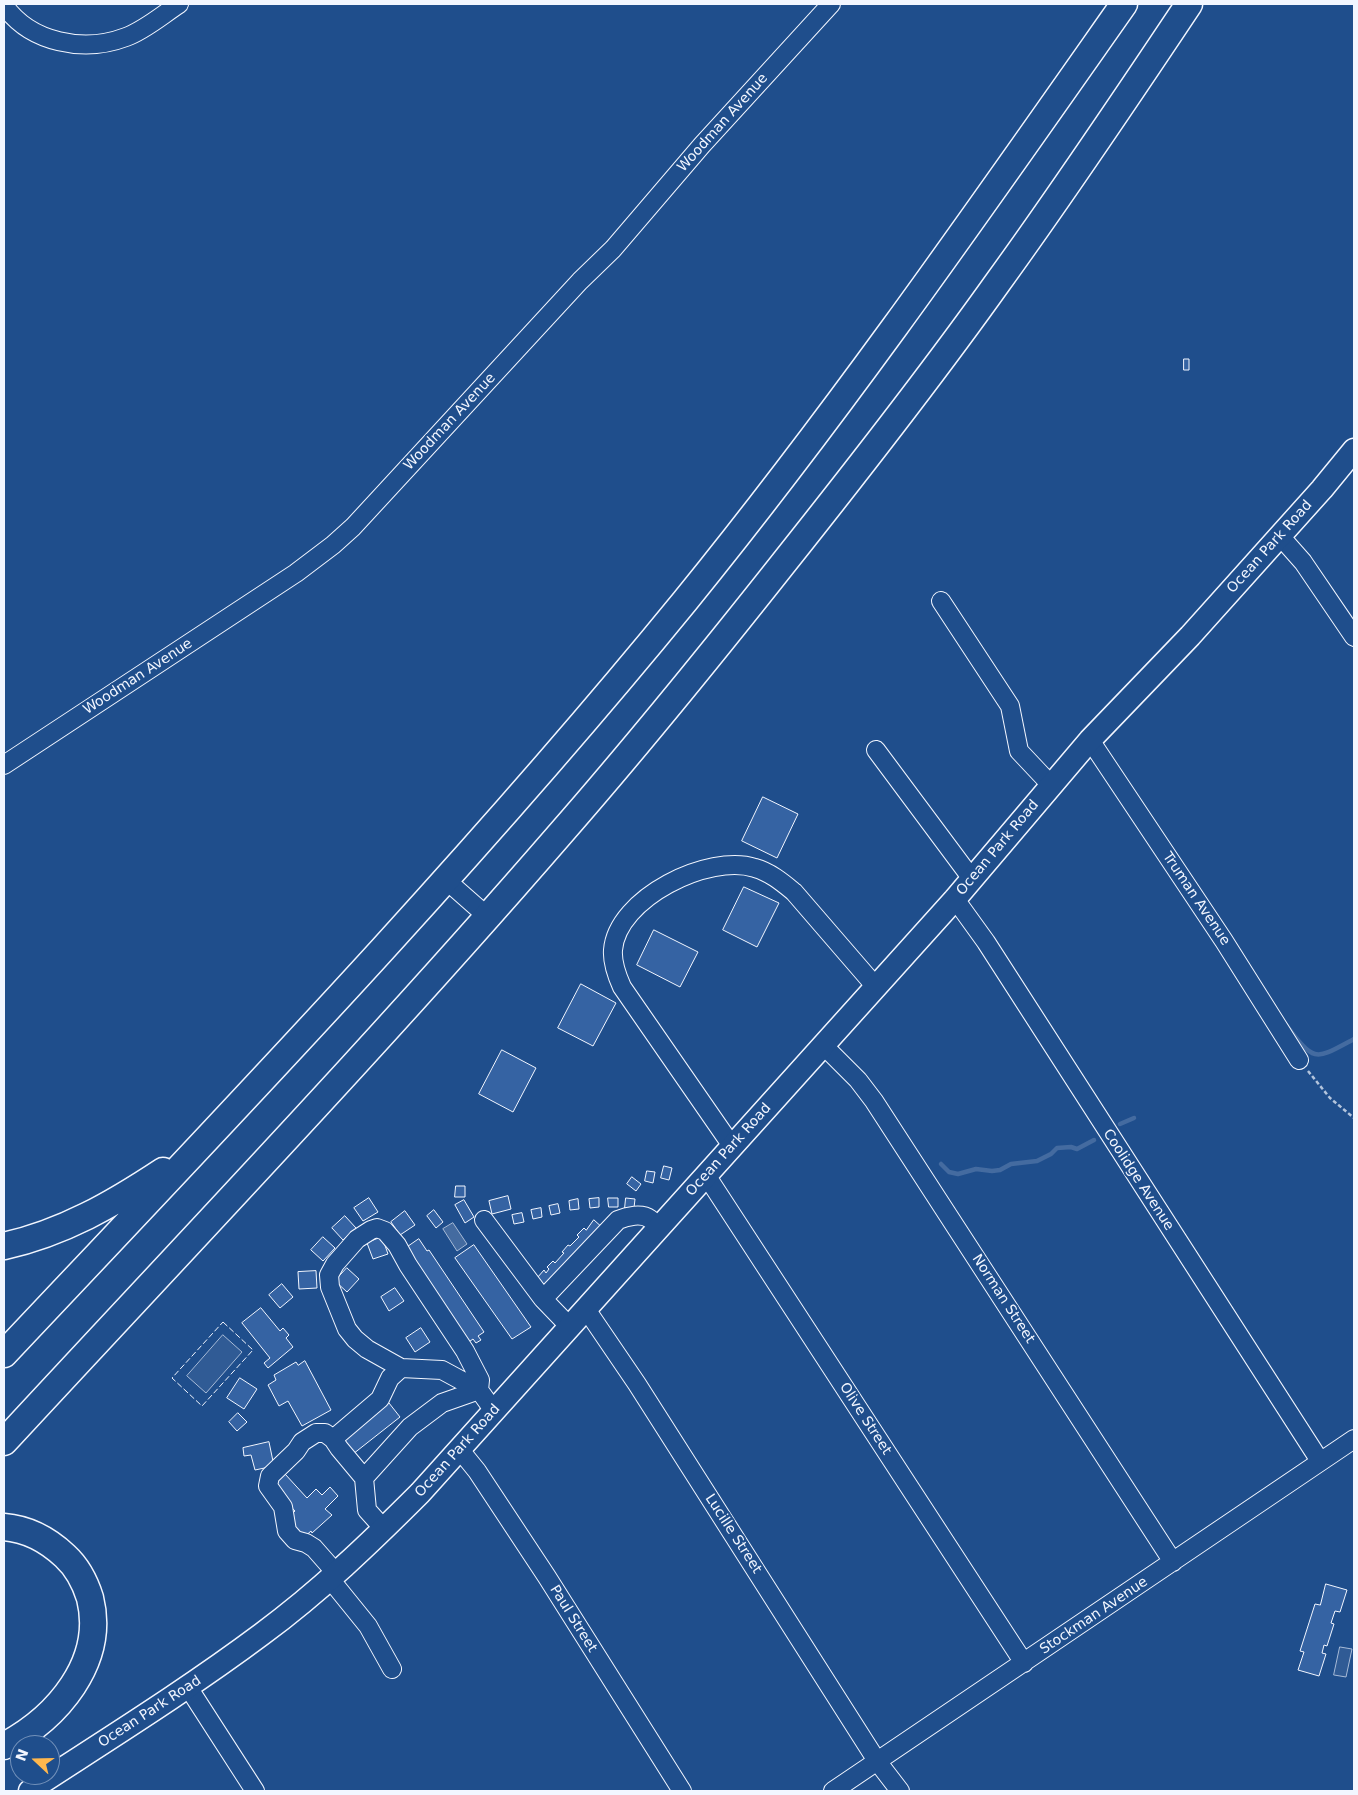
<!DOCTYPE html>
<html>
<head>
<meta charset="utf-8">
<style>
  body { margin:0 }
  #map { position:relative; width:1358px; height:1795px; overflow:hidden; background:#1f4e8c; font-family:"DejaVu Sans",sans-serif }
  canvas { display:block }
  .frame { position:absolute; inset:0; border:5px solid #f2f6ff; pointer-events:none }
  .north { position:absolute; left:10px; top:1735px; width:50px; height:50px; box-sizing:border-box; background:#1f4e8c; border:1px solid #7391ba; border-radius:50%; rotate:291deg; font-size:14px; font-weight:700; line-height:20px; text-align:center; color:#f2f6ff }
  .north::after { content:''; display:block; margin:auto; width:18px; height:22px; background:#ffb74d; clip-path:polygon(50% 0,100% 100%,50% 72%,0 100%) }
</style>
</head>
<body>
<div id="map">
<canvas width="1358" height="1795"></canvas>
<div class="frame"></div>
<div class="north">N</div>
</div>
<script>
const ctx = document.querySelector('canvas').getContext('2d');
ctx.lineJoin = 'round';
function fillPath(path, color) { ctx.fillStyle = color; ctx.fill(path, 'evenodd'); }
function stroke(path, color, width, dash) { ctx.strokeStyle = color; ctx.lineWidth = width; ctx.lineCap = dash ? 'butt' : 'round'; ctx.setLineDash(dash || []); ctx.stroke(path); }
function label(font, color, halo, rows, align = 'center') {
  ctx.font = font + ' "DejaVu Sans",sans-serif'; ctx.lineWidth = 4; ctx.setLineDash([]); ctx.textBaseline = 'middle'; ctx.strokeStyle = halo; ctx.fillStyle = color; for (const [text, x, y, turn = 0] of rows) {
    ctx.save(); ctx.translate(x, y); ctx.rotate((+turn || 0) * Math.PI / 180); ctx.textAlign = isNaN(turn) ? turn : align; if (halo) ctx.strokeText(text, 0, 0); ctx.fillText(text, 0, 0); ctx.restore();
  }
}
const built = new Path2D(`
  M223,1335L242,1352L206,1393L187,1376Z
  M1340,1647L1352,1649L1346,1677L1334,1675Z`);
const water = new Path2D(`
  M453,1223L467,1244L457,1251L443,1229Z`);
const stream = new Path2D(`
  M1287,1026C1315,1063 1315,1060 1354,1039
  M1120,1124L1134,1118
  M941,1164L949,1172L958,1174L976,1169L992,1171L1000,1170L1011,1164L1037,1161L1051,1154L1057,1148L1071,1147L1077,1149L1094,1140`);
const building = new Path2D(`
  M1184,359H1189V370H1184Z
  M763,797L798,814L777,858L742,841Z
  M744,887L779,903L757,947L723,930Z
  M654,930L698,952L680,987L637,965Z
  M581,984L616,1003L593,1046L558,1028Z
  M502,1050L536,1068L513,1112L479,1094Z
  M664,1166L672,1168L669,1180L661,1178Z
  M647,1171L655,1172L653,1183L645,1181Z
  M632,1177L641,1184L636,1191L627,1184Z
  M456,1186H465V1197H455Z
  M508,1196L511,1209L492,1214L489,1201Z
  M369,1198L378,1212L363,1221L354,1208Z
  M599,1198V1207L590,1208L589,1199Z
  M608,1198H618V1207H609Z
  M626,1198L635,1199L634,1208H625Z
  M578,1199L579,1209L570,1210L569,1201Z
  M464,1200L474,1217L465,1223L455,1205Z
  M558,1204L560,1213L551,1215L549,1206Z
  M541,1208L542,1217L533,1219L531,1210Z
  M434,1210L443,1222L436,1228L427,1216Z
  M405,1211L415,1225L400,1235L391,1222Z
  M522,1213L524,1222L514,1224L512,1215Z
  M345,1216L356,1228L343,1240L332,1228Z
  M594,1220L604,1229L549,1289L537,1278L544,1270L546,1273L549,1269L547,1267L553,1261L555,1263L564,1253L562,1252L568,1245L570,1246L579,1237L577,1235L584,1228L586,1230Z
  M323,1237L335,1248L323,1261L311,1250Z
  M382,1237L388,1254L373,1259L367,1243Z
  M419,1239L427,1251L429,1250L484,1332L478,1336L481,1340L476,1343L473,1339L466,1344L406,1248Z
  M474,1245L531,1327L512,1339L455,1258Z
  M347,1268L359,1279L347,1292L335,1281Z
  M316,1271L317,1288L299,1289L298,1272Z
  M282,1284L293,1297L280,1308L269,1295Z
  M395,1288L404,1301L389,1311L381,1297Z
  M261,1308L280,1331L283,1328L289,1335L286,1338L293,1347L268,1368L264,1363L270,1358L242,1323Z
  M421,1328L430,1342L415,1352L406,1338Z
  M305,1361L331,1410L302,1426L288,1401L279,1406L268,1385L276,1380L274,1375L296,1362L298,1365Z
  M240,1378L257,1389L244,1409L227,1398Z
  M389,1403L400,1417L353,1454L342,1440Z
  M238,1413L247,1422L237,1431L229,1422Z
  M269,1442L274,1466L255,1470L251,1455L244,1456L243,1448Z
  M285,1474L307,1498L316,1489L322,1495L330,1487L338,1496L325,1509L332,1515L312,1533L311,1531L303,1538L286,1519L295,1511L272,1487Z
  M1326,1584L1347,1590L1340,1612L1335,1611L1331,1623L1334,1624L1327,1646L1324,1645L1322,1653L1326,1654L1319,1676L1298,1670L1304,1652L1300,1651L1315,1604L1320,1605Z`);
const path = new Path2D(`
  M1308,1071L1330,1098L1354,1118`);
const minor = new Path2D(`
  M4,5C30,43 84,53 126,37C145,30 162,15 179,4
  M1280,536L1303,562L1354,637
  M941,601L1010,706L1019,751L1051,785
  M1090,740L1224,941L1299,1060
  M876,750L972,879
  M4,765L296,573L333,545L353,527L580,281L613,249L702,145L831,4
  M446,880L488,917
  M955,899L986,942L1320,1461
  M823,1045L858,1080L874,1101L1173,1562
  M732,1146L622,987C617,976 612,963 613,950C617,898 709,853 755,868C770,872 783,883 794,892L876,987
  M706,1175L1024,1663
  M484,1220L543,1299
  M586,1309L637,1384L877,1761L900,1791
  M570,1327L543,1299L618,1220C627,1216 642,1213 650,1219C653,1221 656,1225 659,1228
  M333,1439L380,1399L390,1378L401,1368L442,1370L479,1390L494,1411
  M460,1450L477,1471L547,1577L682,1791
  M364,1478L410,1427L442,1403L479,1390L480,1380L465,1351L408,1265L397,1245L385,1231L377,1228L371,1230L357,1239L335,1264L329,1275L330,1287L347,1329L355,1339L367,1349L401,1368
  M336,1573L314,1548L306,1543L295,1540L287,1531L283,1507L268,1486L270,1476L296,1451L302,1442L316,1433H325L333,1439L339,1448L364,1478L367,1510L384,1529
  M330,1579L368,1626L392,1669
  M188,1687L255,1791
  M833,1791L1354,1439`);
const major = new Path2D(`
  M30,1791L42,1782C116,1734 191,1687 262,1634C319,1592 370,1543 420,1493L955,899L1090,740L1190,636L1322,489L1354,450`);
const highway = new Path2D(`
  M4,1246C63,1233 113,1204 163,1171
  M4,1354C236,1108 471,863 685,601C841,409 982,206 1124,4
  M4,1442C191,1240 381,1041 561,833C637,746 710,656 782,565C856,472 929,379 998,282C1064,191 1127,97 1189,4
  M4,1527C28,1529 47,1539 65,1556C77,1567 85,1582 90,1598C106,1662 57,1718 4,1746`);
const fence = new Path2D(`
  M223,1322L253,1350L202,1406L172,1378Z`);
const streetNames = [
  ["Woodman Avenue",723,123,-48],
  ["Woodman Avenue",450,422,-47],
  ["Ocean Park Road",1270,547,-48],
  ["Woodman Avenue",138,677,-33],
  ["Ocean Park Road",998,848,-50],
  ["Truman Avenue",1196,899,56],
  ["Ocean Park Road",729,1150,-48],
  ["Coolidge Avenue",1138,1180,57],
  ["Norman Street",1003,1299,57],
  ["Olive Street",865,1419,57],
  ["Ocean Park Road",458,1451,-48],
  ["Lucille Street",733,1534,57],
  ["Stockman Avenue",1094,1616,-34],
  ["Paul Street",573,1619,58],
  ["Ocean Park Road",150,1712,-33]
];
fillPath(built, '#305b95');
stroke(built, '#a8bbd7', 1);
fillPath(water, '#446ba0');
stroke(water, '#a8bbd7', 1);
stroke(stream, '#446ba0', 4.5);
fillPath(building, '#3563a3');
stroke(building, '#f2f6ff', 1);
stroke(minor, '#f2f6ff', 20);
stroke(major, '#f2f6ff', 25);
stroke(highway, '#f2f6ff', 29);
stroke(path, '#b3c4dc', 2.5, [4, 2.5]);
stroke(minor, '#1f4e8c', 18);
stroke(major, '#1f4e8c', 22);
stroke(highway, '#1f4e8c', 26);
stroke(fence, '#f2f6ff', 1, [6, 2.5]);
label('14px', '#f2f6ff', '#1f4e8c', streetNames);
</script>
</body>
</html>
